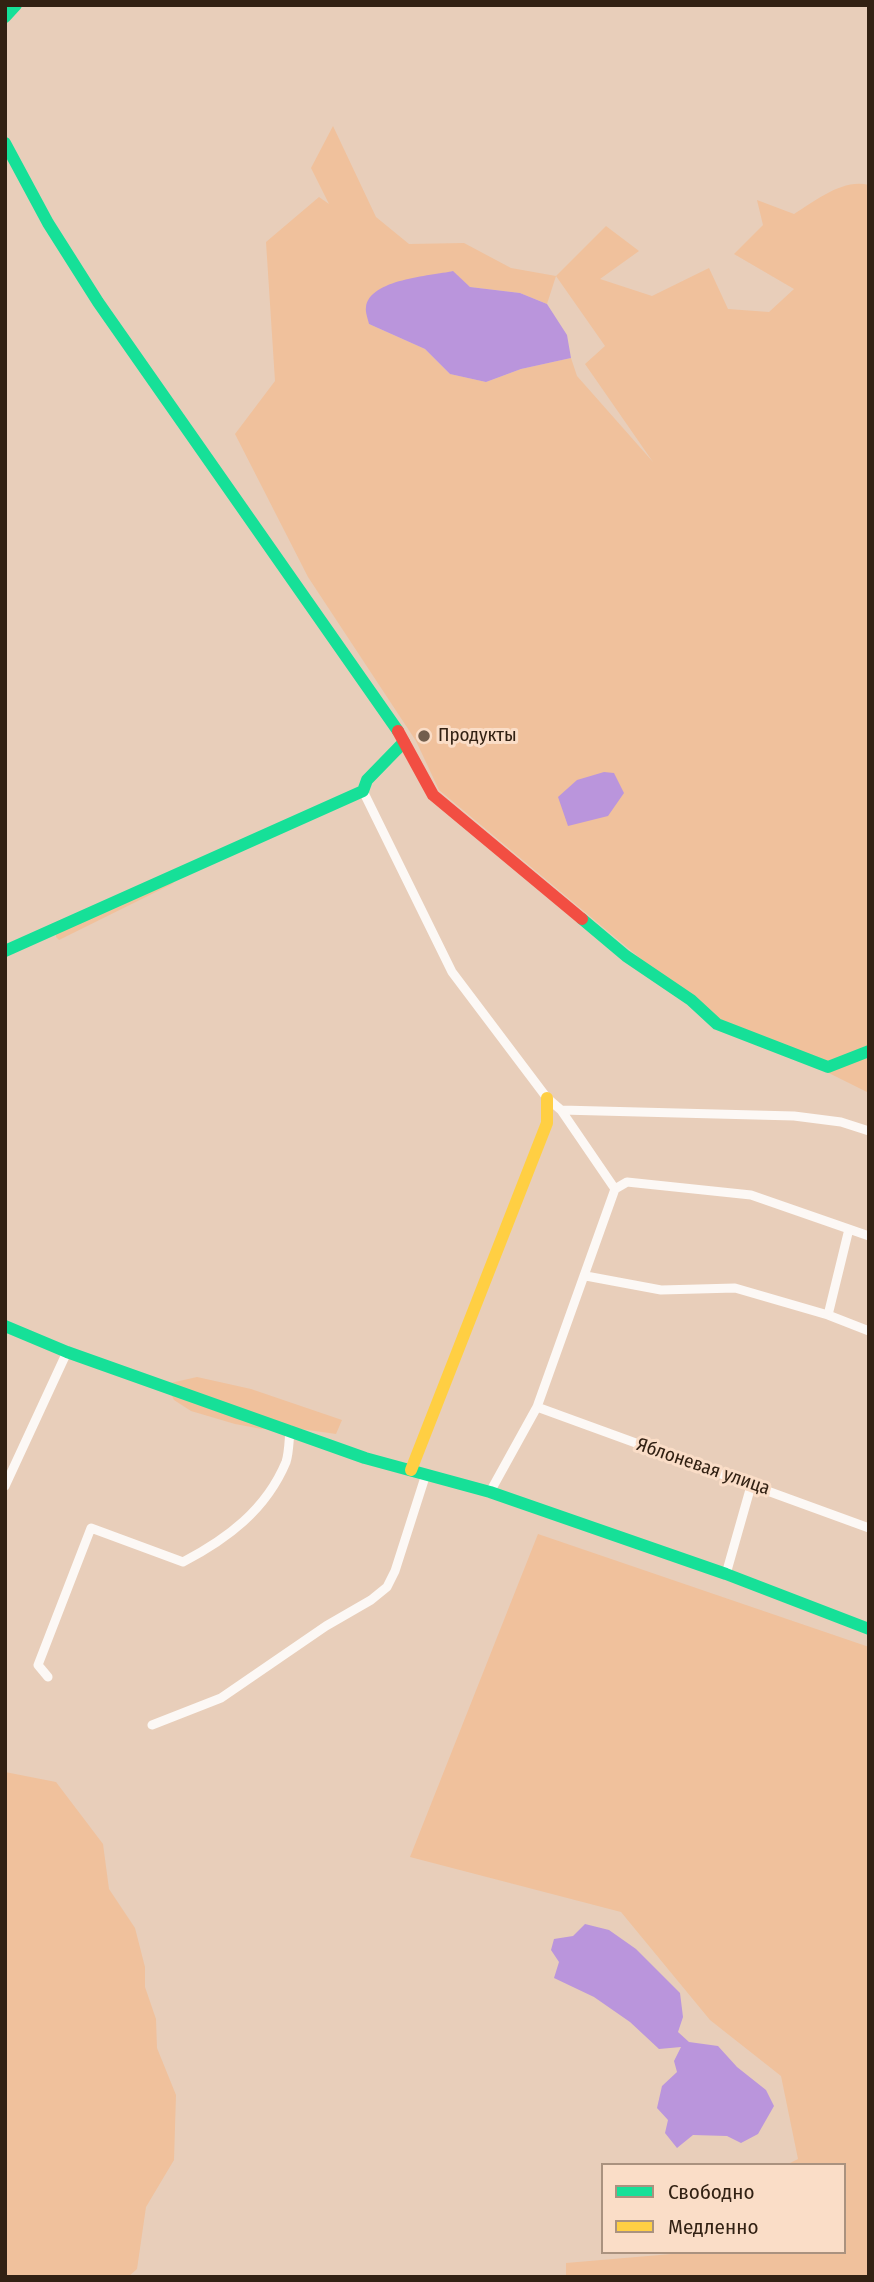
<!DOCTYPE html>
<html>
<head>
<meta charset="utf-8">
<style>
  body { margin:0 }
  #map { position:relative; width:874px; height:2282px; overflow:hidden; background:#e8ceba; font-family:"Fira Sans Condensed",sans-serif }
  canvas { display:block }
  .frame { position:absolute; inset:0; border:7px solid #322113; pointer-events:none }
  .legend { position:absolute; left:601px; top:2163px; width:245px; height:91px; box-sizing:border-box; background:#faddc7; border:2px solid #aa927f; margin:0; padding:9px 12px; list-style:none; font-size:21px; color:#322113 }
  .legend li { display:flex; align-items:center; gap:14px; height:35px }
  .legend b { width:35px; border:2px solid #aa927f }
</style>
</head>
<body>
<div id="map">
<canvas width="874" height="2282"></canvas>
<div class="frame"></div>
<ul class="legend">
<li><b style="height:9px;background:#16e098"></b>Свободно</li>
<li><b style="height:9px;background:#ffcf43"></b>Медленно</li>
</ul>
</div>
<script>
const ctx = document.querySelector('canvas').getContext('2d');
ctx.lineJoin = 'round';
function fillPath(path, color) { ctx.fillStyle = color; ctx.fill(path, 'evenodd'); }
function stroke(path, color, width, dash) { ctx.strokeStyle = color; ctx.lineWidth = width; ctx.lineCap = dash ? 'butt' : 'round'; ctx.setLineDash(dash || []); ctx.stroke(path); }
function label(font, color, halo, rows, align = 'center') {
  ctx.font = font + ' "Fira Sans Condensed",sans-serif'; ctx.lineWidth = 6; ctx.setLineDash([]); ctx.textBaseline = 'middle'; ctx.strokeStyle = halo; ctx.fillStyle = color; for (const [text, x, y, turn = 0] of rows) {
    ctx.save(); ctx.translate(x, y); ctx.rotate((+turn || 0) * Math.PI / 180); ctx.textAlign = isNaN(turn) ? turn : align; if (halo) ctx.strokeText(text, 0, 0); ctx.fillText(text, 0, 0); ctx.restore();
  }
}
const green = new Path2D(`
  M333,126L376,217L409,244L464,243L511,268L556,276L606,226L639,251L600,279L652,296L709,268L728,309L769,312L794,289L734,254L763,225L757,200L794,214C815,201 843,178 869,185V1093L702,1010L439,790L416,741L308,577L235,434L275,381L266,242L319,197L329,204L311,168ZM452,271L470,287L520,293L547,304L556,276L605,346L585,364L653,462L577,376L571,358L521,369L486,382L450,374L425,349L369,324Z
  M173,876L177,879L172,884L59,940L56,937V932Z
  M197,1377L251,1389L342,1420L336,1434L280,1426L262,1429L235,1424L191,1411L174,1400L166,1384Z
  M538,1534L869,1647V2277H566V2263L695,2252H844V2165H786L798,2159L781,2076L710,2020L621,1912L410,1857Z
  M5,1772L56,1782L103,1844L109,1889L135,1928L145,1967V1987L156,2019L157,2048L176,2095L174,2160L146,2207L137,2269L128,2277H5Z`);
const water = new Path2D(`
  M453,271L470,287L520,293L547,304L567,335L571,358L521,369L486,382L450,374L425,349L369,324C368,319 365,312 366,307C370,279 430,276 453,271Z
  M604,772L614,773L624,793L608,816L568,826L558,797L577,780Z
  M585,1924L609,1930L636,1949L680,1993L683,2017L678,2032L689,2042L718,2046L737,2067L766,2090L774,2106L758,2134L741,2143L727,2136L693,2135L677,2148L665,2133L668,2120L657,2108L662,2086L677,2072L674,2061L681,2047L659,2049L630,2022L594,1997L554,1978L559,1962L551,1950L554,1939L573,1936Z`);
const street = new Path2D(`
  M363,791L452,972L547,1098L561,1110L615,1189L537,1407L490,1492
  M561,1110L794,1116L841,1122L869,1131
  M615,1189L627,1182L751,1195L869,1236
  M586,1276L661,1290L735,1288L828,1315L869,1331
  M828,1315L849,1229
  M537,1407L869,1528
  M5,1486L67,1352
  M726,1574L751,1486
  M48,1677L38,1665L91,1528L183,1562C227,1539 266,1510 286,1462C289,1453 289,1440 290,1430
  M152,1725L221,1698L326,1626L371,1600L387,1587L395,1571L426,1474`);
const fast = new Path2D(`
  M5,17L16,5
  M5,143L48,223L98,302L398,731
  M582,919L626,956L691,1000L717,1024L828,1067L869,1051
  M5,951L363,791L367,780L404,742
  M5,1326L67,1352L365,1458L490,1492L726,1574L869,1629`);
const slow = new Path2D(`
  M411,1470L547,1123V1098`);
const jam = new Path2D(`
  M398,731L433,795L582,919`);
const markers = [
  [424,736,7,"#725e4d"]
];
const poiNames = [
  ["Продукты",438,736]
];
const streetNames = [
  ["Яблоневая улица",703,1467,19]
];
fillPath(green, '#f0c19c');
fillPath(water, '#ba95dc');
stroke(street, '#fcf8f5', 9);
stroke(fast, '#16e098', 12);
stroke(slow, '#ffcf43', 12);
stroke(jam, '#f24e42', 12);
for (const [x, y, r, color] of markers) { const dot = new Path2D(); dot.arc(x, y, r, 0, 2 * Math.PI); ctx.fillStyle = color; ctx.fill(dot); stroke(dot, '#faddc7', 2.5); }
label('19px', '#322113', '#faddc7', poiNames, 'left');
label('19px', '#322113', '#faddc7', streetNames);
</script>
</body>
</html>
